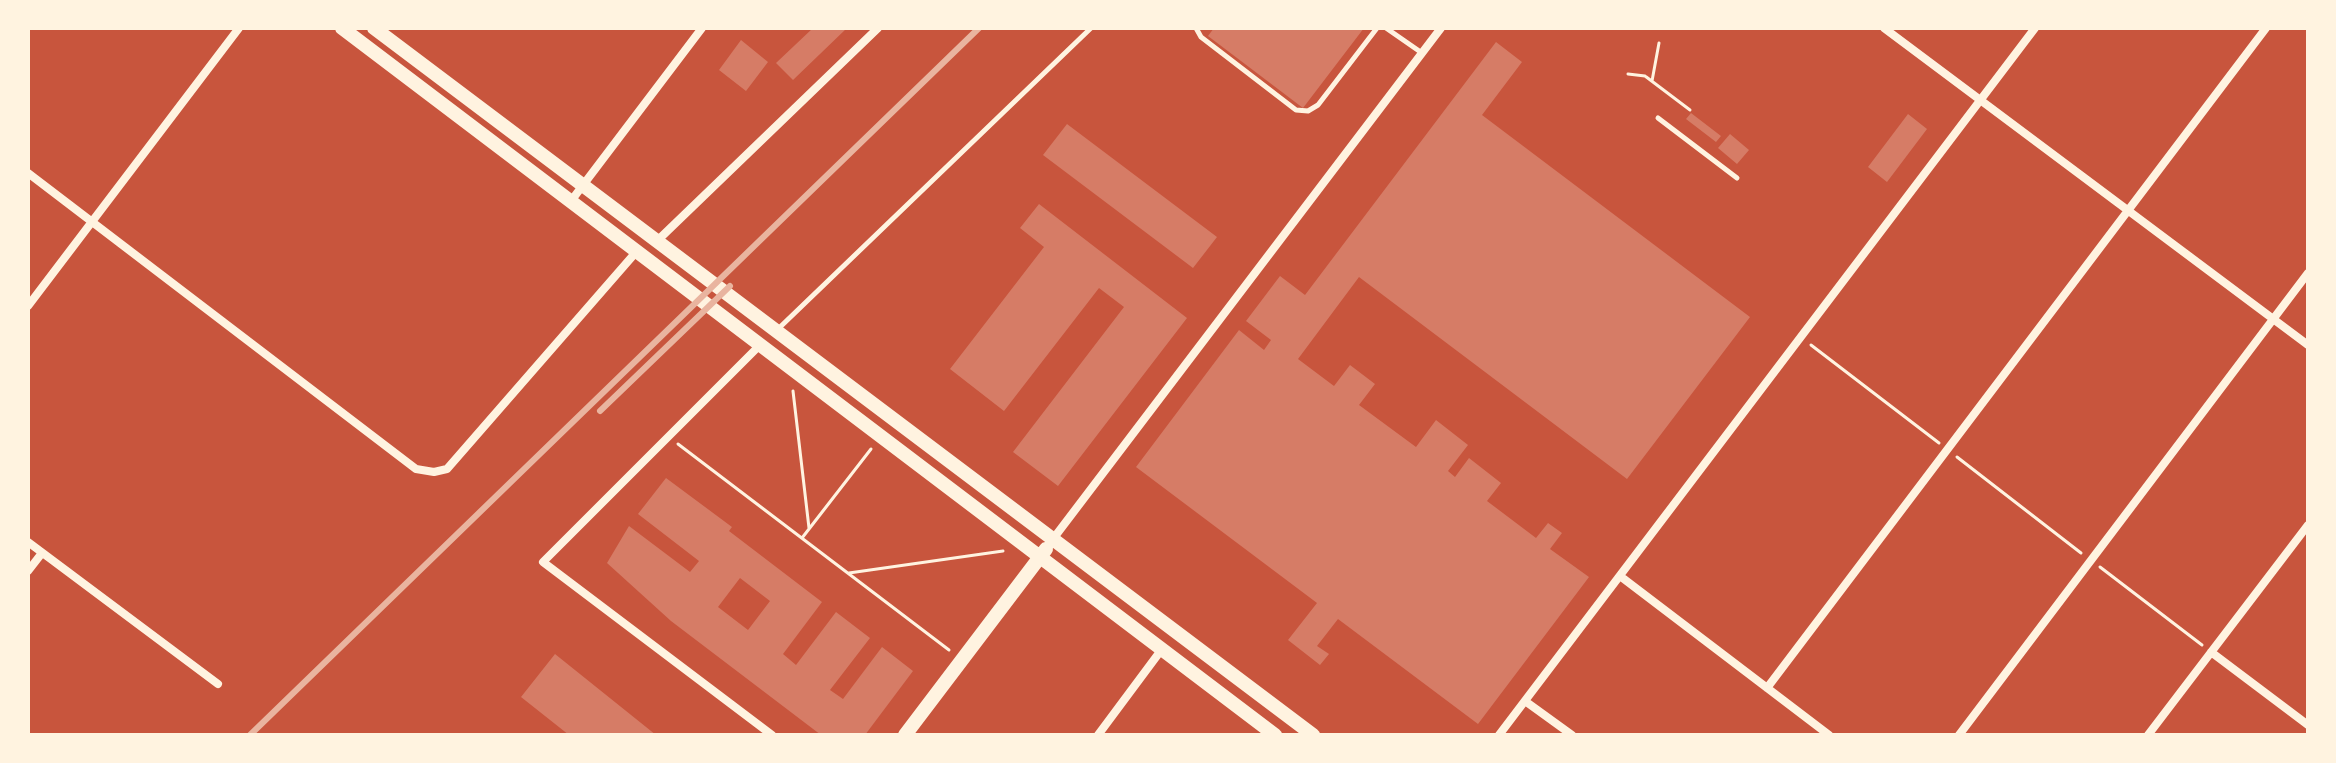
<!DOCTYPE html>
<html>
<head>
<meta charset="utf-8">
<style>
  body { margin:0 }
  #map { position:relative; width:2336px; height:763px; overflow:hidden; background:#c8553d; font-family:Literata,serif }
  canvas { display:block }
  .frame { position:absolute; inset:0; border:30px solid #fff3e0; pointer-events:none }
</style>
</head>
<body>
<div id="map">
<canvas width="2336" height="763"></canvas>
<div class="frame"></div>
</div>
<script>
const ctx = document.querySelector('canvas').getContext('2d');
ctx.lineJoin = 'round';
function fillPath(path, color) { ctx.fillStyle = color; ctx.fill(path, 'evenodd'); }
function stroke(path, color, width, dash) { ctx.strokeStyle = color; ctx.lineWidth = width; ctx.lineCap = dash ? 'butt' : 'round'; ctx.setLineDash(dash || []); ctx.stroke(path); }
const building = new Path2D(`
  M813,28H847L793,80L776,63Z
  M1214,28H1364L1303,108L1208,36Z
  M741,40L768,62L746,91L719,70Z
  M1496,42L1522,62L1482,115L1750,317L1627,479L1359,277L1298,359L1334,386L1350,365L1375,384L1359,405L1416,447L1436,420L1468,445L1448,471L1455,477L1469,458L1501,483L1487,501L1536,538L1548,523L1562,533L1550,549L1589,577L1478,724L1338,619L1317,646L1329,654L1320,665L1288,640L1317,603L1136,467L1239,330L1264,350L1271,340L1246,321L1280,276L1305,295Z
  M1691,113L1721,136L1716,142L1686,119Z
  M1908,114L1927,129L1887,182L1868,167Z
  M1067,124L1217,237L1193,268L1043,155Z
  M1730,134L1749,150L1737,164L1718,148Z
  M1039,204L1187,318L1058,486L1013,452L1124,307L1099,288L1004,411L950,369L1044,247L1020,228Z
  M666,478L732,527L729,531L822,602L783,654L796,665L836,612L870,638L830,690L843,699L882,647L913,671L865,735H821L671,621L607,563L629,526L690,572L699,561L638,514ZM740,578L770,601L748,630L718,607Z
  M555,654L656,735H569L521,697Z`);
const path = new Path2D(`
  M1628,74L1645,76
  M1645,76L1690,110
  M1652,81L1659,43
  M1811,345L1939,443
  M793,391L809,528
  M678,444L949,650
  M1957,457L2081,553
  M802,538L871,449
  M2100,567L2202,645
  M849,573L1003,551`);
const service = new Path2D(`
  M1196,28L1201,37L1296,110L1308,111L1318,105L1377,28
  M1386,28L1422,53
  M1658,118L1737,178
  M777,330L1091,28`);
const minor = new Path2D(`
  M1884,28L2308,345
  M28,173L416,469L434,472L447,469L637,251
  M571,201L702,28
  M657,241L878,28
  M28,306L239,28
  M760,345L543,562L772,735
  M1053,539L1441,28
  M28,542L218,684
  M28,571L42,553
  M1620,576L1829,735
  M2211,652L2308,725
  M1767,688L2266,28
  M1525,701L1572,735
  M1098,735L1162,649
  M1499,735L2035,28
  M1959,735L2308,273
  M2148,735L2308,525`);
const secondary = new Path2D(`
  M342,28L1275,735
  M374,28L1313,735
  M905,735L1046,549`);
const rail = new Path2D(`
  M600,411L730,286
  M250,735L979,28`);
fillPath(building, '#d67c66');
stroke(path, '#fff3e0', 3);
stroke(service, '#fff3e0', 5);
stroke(minor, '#fff3e0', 8);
stroke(secondary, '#fff3e0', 14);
stroke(rail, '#e9b49f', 6);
</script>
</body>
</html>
